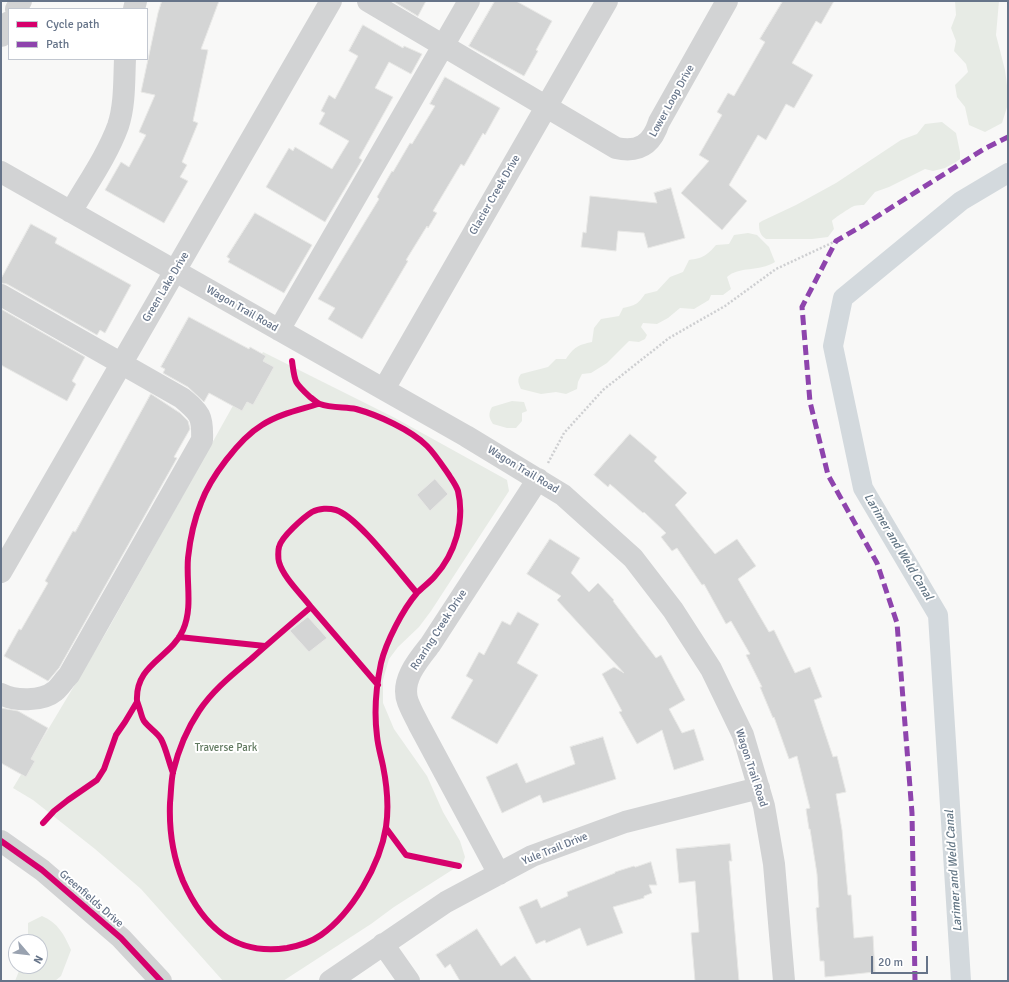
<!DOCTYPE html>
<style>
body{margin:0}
#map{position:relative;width:1009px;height:982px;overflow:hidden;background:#f8f8f7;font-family:Signika,sans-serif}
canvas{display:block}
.frame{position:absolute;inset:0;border:2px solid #667489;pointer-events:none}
.legend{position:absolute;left:8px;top:8px;width:140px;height:52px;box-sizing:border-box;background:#fff;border:1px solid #c2c7d0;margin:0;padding:5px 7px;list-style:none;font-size:12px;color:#667489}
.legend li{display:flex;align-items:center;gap:8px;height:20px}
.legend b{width:20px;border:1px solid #c2c7d0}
.north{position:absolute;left:8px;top:934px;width:40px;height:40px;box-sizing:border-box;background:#fff;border:1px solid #c2c7d0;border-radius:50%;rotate:118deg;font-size:11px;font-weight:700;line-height:16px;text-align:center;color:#667489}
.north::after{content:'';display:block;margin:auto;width:14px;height:18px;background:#99a2b0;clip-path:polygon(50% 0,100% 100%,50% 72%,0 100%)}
.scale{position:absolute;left:871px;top:956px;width:57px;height:18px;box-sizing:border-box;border:2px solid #667489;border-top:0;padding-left:5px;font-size:12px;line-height:14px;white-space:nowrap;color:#667489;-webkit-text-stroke:3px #fff;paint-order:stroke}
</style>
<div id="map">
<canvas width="1009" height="982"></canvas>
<div class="frame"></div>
<ul class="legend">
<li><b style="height:5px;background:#d6006c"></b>Cycle path</li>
<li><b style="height:5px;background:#8e44ad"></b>Path</li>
</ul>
<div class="north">N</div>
<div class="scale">20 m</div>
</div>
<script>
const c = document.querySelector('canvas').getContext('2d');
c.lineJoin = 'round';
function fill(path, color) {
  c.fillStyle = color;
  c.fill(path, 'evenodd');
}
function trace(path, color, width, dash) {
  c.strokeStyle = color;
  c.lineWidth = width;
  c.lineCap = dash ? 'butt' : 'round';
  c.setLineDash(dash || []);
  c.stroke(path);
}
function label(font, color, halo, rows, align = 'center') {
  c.font = font + ' Signika,sans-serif';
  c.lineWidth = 4;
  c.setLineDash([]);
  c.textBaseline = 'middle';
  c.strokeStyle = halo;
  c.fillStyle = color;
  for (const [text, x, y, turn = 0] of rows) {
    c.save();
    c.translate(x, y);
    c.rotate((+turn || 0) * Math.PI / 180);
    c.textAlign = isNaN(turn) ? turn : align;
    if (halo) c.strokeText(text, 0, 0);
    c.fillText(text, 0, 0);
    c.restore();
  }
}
fill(new Path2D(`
 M 955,1 L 999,1 L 996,35 L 1005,70 L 1008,93 L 1008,104 L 1002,123 L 985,132 L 969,125 L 965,107 L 957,97 L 955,85 L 968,72 L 966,64 L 954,51 L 956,41 L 951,28 L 956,15 Z
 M 942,122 L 956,133 L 960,152 L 960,159 L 956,162 L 945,168 L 933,171 L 925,169 L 889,187 L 875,192 L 864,205 C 861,205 857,205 854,206 C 850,208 834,218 832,221 L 834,229 L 828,237 L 812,239 L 766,239 C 760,235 759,231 759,223 L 762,221 L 796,205 L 836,183 L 901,140 L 917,134 L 925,124 Z
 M 748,233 L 757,235 L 769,247 L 775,262 C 759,272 739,266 727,277 L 731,289 L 723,295 L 711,295 L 709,300 L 694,309 L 680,308 L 668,318 L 657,324 L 643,323 L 641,327 L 647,335 L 645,339 L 639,342 L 629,341 L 607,363 L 591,373 L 582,374 L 578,382 L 577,389 L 566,394 L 556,392 L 541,394 L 521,389 C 518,383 517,379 521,374 L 548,367 L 556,359 L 566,359 C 574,347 578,345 592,342 L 594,328 L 601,319 L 619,316 L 623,308 C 636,305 638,304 645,294 L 657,291 L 670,277 L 683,272 L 689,260 C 704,258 707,255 716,245 L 729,244 L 734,235 Z
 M 263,352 L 395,418 L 507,480 L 509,491 L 431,611 L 419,627 L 398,647 L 389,659 L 383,680 L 383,703 L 394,729 L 427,776 L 443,812 L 460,841 L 465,857 L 463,863 L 394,907 L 371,924 L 283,981 L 223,981 L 141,889 L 95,849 L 33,800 L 13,788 L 107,631 Z
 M 512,401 L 524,402 L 527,411 L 522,413 L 522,421 L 516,428 L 507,428 L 493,424 C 489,418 488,414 492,407 Z
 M 42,916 C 58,923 64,934 71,950 L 61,976 L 55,981 L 15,981 L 21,966 L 40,966 L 40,942 L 28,942 L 28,923 Z`), '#e7ebe5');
trace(new Path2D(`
 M 961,981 L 938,615 L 863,488 L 833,346 L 843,298 L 961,201 L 1008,173`), '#d3d9dd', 20);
const building = new Path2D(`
 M 162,1 L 219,1 L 201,49 L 208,50 L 193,121 L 198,123 L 182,162 L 187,165 L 180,177 L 188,181 L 164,223 L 105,190 L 121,162 L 129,167 L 146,135 L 139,132 L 155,95 L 141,92 L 158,13 Z
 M 393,1 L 426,1 L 418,16 Z
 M 495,1 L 516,1 L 552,21 L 536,50 L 538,51 L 524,76 L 469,46 Z
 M 783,1 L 834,1 L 821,24 L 816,21 L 792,63 L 813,75 L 794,108 L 786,104 L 766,140 L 758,135 L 729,185 L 747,201 L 722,230 L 681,193 L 709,161 L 699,155 L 722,115 L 717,112 L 728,93 L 734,96 L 765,42 L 760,39 Z
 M 363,25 L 403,48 L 404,46 L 422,54 L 411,74 L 389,62 L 375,88 L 393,97 L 359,158 L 362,160 L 325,222 L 266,187 L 289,148 L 293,151 L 295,147 L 332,169 L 349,141 L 319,124 L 325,113 L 321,111 L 329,95 L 335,99 L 358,56 L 349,51 Z
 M 445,77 L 500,108 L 485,135 L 483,133 L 464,166 L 461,164 L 433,211 L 437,213 L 428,228 L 427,226 L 406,260 L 408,261 L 362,339 L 328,319 L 335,308 L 318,299 L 379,199 L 377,197 L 392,171 L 393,172 L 410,143 L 412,144 L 435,106 L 430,104 Z
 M 671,188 L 685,238 L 648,248 L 644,233 L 618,231 L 616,251 L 581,247 L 583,232 L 586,233 L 590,196 L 657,203 L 654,193 Z
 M 255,213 L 312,245 L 284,293 L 228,262 L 230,259 L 227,257 Z
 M 31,224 L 57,238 L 55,243 L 131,285 L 105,333 L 100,330 L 97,335 L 7,284 L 1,283 L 1,279 Z
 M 1,309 L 85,357 L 72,381 L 76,384 L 67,401 L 1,365 Z
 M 189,317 L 249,349 L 250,347 L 266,356 L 263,361 L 274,367 L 253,405 L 247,402 L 242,411 L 209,393 L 204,402 L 188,387 L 163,373 L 165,369 L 161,367 Z
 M 151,394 L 180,413 L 188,421 L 190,429 L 174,457 L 177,458 L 59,668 L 48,681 L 4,656 L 19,629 L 21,630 L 48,583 L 45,581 L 73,531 L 75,532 Z
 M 630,434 L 657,457 L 654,461 L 687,493 L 675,505 L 715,554 L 737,539 L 756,566 L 738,579 L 769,632 L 774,630 L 795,673 L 810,667 L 822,697 L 814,700 L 833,757 L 837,756 L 846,792 L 836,794 L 842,830 L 848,895 L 851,895 L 854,938 L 873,936 L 875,972 L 825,977 L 824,961 L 820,961 L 816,908 L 819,907 L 817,874 L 810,829 L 809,829 L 806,809 L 810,808 L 797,756 L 789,759 L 774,717 L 773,718 L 760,687 L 762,687 L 746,655 L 750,654 L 731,621 L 726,624 L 704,584 L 702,585 L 677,548 L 672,551 L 661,537 L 666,533 L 644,512 L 643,513 L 610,484 L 608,487 L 594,475 Z
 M 435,479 L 448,494 L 430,511 L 417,495 Z
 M 550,539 L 580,558 L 571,573 L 589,592 L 598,583 L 614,600 L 613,601 L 656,658 L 661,655 L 685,700 L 669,709 L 682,733 L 694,729 L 704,760 L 674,770 L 662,730 L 637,744 L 619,712 L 622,711 L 602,674 L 614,667 L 624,673 L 557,600 L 561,596 L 527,574 Z
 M 518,612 L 539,624 L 517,663 L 538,675 L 497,744 L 451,718 L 473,680 L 466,676 L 479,652 L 484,655 L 502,621 L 510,625 Z
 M 308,617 L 327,638 L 309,652 L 290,631 Z
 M 1,708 L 18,711 L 48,728 L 31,759 L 35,761 L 26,777 L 1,763 Z
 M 603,737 L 616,779 L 543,803 L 540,795 L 502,813 L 486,777 L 517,763 L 526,783 L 575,764 L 570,747 Z
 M 730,844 L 732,861 L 729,861 L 739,981 L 695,981 L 691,933 L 699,932 L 695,881 L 679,883 L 676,849 Z
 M 651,862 L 657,885 L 649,885 L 652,893 L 644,896 L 644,898 L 613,907 L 623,933 L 587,946 L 580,928 L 546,943 L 545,940 L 536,944 L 519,907 L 537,899 L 541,908 L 568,896 L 567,892 L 615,873 L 615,872 L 634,866 L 635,867 Z
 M 477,929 L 501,966 L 515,956 L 532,981 L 460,981 L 450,964 L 445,968 L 436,955 Z`);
fill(building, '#d4d5d5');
trace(building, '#e8e8e6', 1);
trace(new Path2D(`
 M 548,463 L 564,433 L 603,390 L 669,338 L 725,306 L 776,269 L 836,241`), '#cecfd1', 2.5, [2, 2]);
trace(new Path2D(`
 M 368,1 L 616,148 C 639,153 652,144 659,122 L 727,1
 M 16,9 L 21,1
 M 134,9 L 136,1
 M 1,36 L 9,22
 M 1,172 L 466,436 L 563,495 L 633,558 L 673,610 L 711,669 L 743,735 L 764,806 L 774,864 L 784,981
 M 71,212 C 87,184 107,156 118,126 C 125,105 124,81 125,59
 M 1,295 L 182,398 C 200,413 203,416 202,440 L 69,675 C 64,680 60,687 55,691 C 42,702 14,701 1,694
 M 279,330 L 469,1
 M 384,389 L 607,1
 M 1,572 L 331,1
 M 1,841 L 42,870 L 121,938 L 161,981
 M 499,874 L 419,725 C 415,717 411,710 408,702 C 400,681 418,660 430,645 L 538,479
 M 383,944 L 409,981
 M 330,981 L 446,902 L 532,856 L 625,822 L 759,788`), '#d2d3d4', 22);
trace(new Path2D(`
 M 915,981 L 912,813 L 897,623 L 877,563 L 828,475 L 810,402 L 802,307 L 836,241 L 862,226 L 984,149 L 1008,137`), '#8e44ad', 5, [10, 5]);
trace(new Path2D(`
 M 292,361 C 295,383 294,382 310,397 C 313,399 317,403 320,404 C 330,408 345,407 356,409 C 378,415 411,430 427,446 C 435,454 442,465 449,475 C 452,480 456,485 458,491 C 465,521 455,554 435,576 C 430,582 423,587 417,593 C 403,609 386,642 381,663 C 376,687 374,713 377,736 C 378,747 381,756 383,766 C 387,786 389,807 386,827 C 380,865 352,913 321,935 C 311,942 298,946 287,948 C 234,956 203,926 183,881 C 173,857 169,829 170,803 C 171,793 171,782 173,772 C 178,751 187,729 199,711 C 213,690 232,675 251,659 C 271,641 291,624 311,607 L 378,685
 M 311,607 C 302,595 283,577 279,562 C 278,559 278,550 279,547 C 281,537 304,517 312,512 C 319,508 329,508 336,510 C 357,516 401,575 417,593
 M 179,637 L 265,646
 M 173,773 C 169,763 166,748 161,739 C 157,732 149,728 144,721 C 142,718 141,713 140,710 C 139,707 138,704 137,701 C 135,664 171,658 183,630 C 193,607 186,583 188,558 C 190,539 194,520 201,503 C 210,478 239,439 262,425 C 279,414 299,410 318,404
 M 43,823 L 54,811 L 68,800 L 97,780 L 104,769 L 116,735 L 125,722 L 137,702
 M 386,828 L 406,855 L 459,866
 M 1,841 L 42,870 L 121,938 L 161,981`), '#d6006c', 6);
label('11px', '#667489', '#fff', [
 ["Lower Loop Drive",672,101,-61],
 ["Glacier Creek Drive",495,195,-60],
 ["Green Lake Drive",166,287,-59],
 ["Wagon Trail Road",242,309,30],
 ["Wagon Trail Road",523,470,31],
 ["Roaring Creek Drive",439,630,-57],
 ["Wagon Trail Road",751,768,72],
 ["Yule Trail Drive",555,849,-22],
 ["Greenfields Drive",91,899,41]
]);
label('11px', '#627a61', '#fff', [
 ["Traverse Park",226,748]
]);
label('italic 12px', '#627584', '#fff', [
 ["Larimer and Weld Canal",898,547,59],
 ["Larimer and Weld Canal",954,871,-94]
]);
</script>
